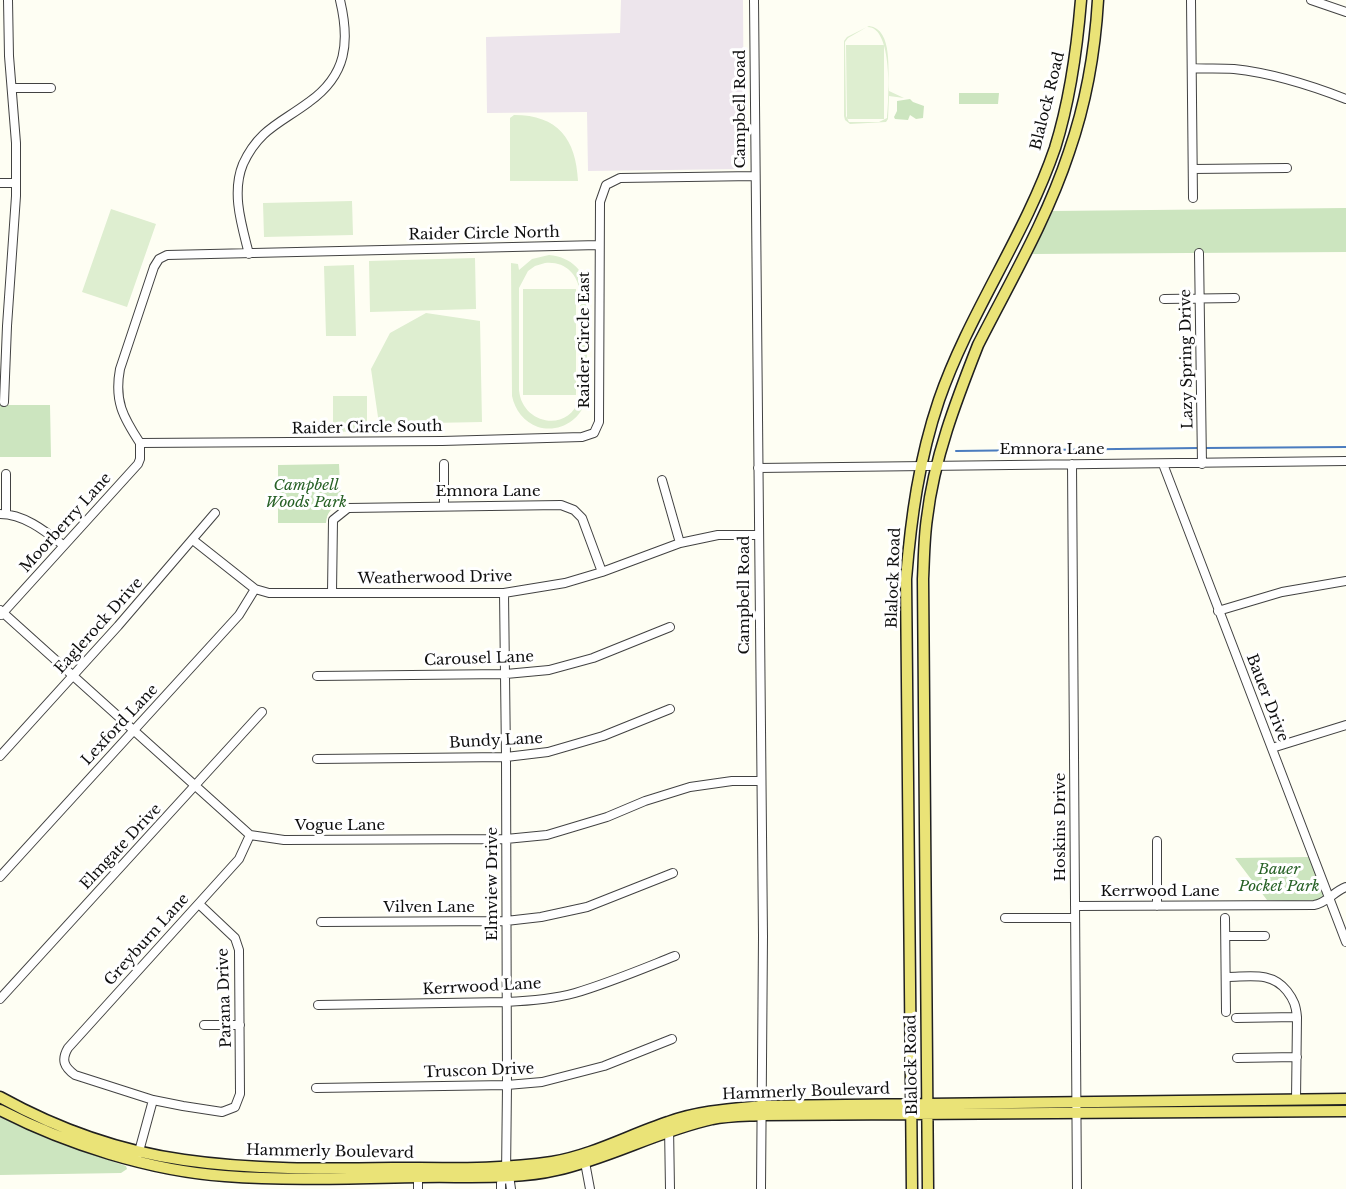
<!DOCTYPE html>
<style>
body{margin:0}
canvas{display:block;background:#fefef3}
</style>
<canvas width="1346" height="1189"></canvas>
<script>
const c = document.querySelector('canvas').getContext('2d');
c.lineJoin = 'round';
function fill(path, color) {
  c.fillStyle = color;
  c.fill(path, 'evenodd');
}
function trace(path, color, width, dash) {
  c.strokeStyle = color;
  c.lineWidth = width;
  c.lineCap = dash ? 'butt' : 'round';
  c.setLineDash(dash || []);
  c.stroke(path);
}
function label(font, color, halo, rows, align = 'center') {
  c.font = font + ' "Libre Baskerville",serif';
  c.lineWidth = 6;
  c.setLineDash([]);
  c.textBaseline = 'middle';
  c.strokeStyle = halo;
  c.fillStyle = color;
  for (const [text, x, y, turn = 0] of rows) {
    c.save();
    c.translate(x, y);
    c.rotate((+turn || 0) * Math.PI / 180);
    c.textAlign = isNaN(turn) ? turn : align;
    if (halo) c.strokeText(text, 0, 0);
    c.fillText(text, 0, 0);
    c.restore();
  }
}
fill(new Path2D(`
 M 621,0 L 743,0 L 744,169 L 588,171 L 587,112 L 487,113 L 486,37 L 620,33 Z`), '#ede5ec');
fill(new Path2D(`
 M 959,93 L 999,93 L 998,104 L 959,104 Z
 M 910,99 L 913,102 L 924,106 L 923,118 L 916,119 L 910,115 L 908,120 L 895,119 L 894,117 L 897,111 L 897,101 Z
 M 1346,208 L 1346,252 L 1032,254 L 1053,211 Z
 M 0,405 L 50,405 L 51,457 L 0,457 Z
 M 339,464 L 341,504 C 331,508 327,512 326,523 L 278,523 L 278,465 Z
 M 1309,857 L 1324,896 L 1321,900 L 1288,901 L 1267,900 L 1235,858 Z
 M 0,1117 L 53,1141 L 126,1166 L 127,1169 L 121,1173 L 0,1175 Z`), '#cce5bf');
fill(new Path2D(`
 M 869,26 C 894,29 887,73 889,91 L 904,98 L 889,96 L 888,119 L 886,122 L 850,124 L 845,120 L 844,116 L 844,41 L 847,37 ZM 867,27 C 893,26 889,100 887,118 L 879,122 L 849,122 L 846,116 L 845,42 L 848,38 Z
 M 846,45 L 884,45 L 884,119 L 847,119 Z
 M 514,115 C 558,115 576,139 578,181 L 510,181 L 510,118 Z
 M 352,201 L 353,235 L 264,237 L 263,203 Z
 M 111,209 L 156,224 L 127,307 L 82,292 Z
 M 549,255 C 571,257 586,271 587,293 C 587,316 587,340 587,363 C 587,375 589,389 586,400 C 580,421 559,433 538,427 C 524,422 515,410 512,396 L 511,263 L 518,264 L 519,270 L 532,259 ZM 545,263 C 564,261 578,273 580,293 C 580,318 580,342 580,367 C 580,377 582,389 579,399 C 569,433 522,425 519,390 L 519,288 L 528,271 L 535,266 Z
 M 475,258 L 476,309 L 370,312 L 369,261 Z
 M 354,265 L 356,336 L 326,336 L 324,266 Z
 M 523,289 L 576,289 L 576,395 L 523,395 Z
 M 426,313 L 480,321 L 482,422 L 379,424 L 371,369 L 390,333 Z
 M 333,396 L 367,396 L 367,431 L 333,432 Z`), '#deeed0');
trace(new Path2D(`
 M 1205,448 L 1346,447
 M 956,451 L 1199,448`), '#4b7cbf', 2);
const minor = new Path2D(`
 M 754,0 L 763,936 L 761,1189
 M 1191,0 L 1193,198
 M 1311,0 L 1346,12
 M 1192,68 C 1205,69 1220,68 1234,69 C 1272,73 1310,85 1346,99
 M 12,88 L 51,88
 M 1193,169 L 1287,168
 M 0,183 L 16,183
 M 1199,253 L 1202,464
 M 249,254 C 242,226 231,193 243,164 C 259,129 281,123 309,102 C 347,75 350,42 340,0
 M 1164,299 L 1235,298
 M 4,402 L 7,326 L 16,196 L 16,143 L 9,56 L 8,0
 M 140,443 L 442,441 L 582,437 L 594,433 L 599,422 L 600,202 L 606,185 L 620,178 L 755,176
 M 140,443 C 123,417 114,401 120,369 L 154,267 L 159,259 L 167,255 L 599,245
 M 444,464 L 444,505
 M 1072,464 L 1077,1189
 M 1163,464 L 1346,942
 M 758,468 C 954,464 1150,465 1346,461
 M 6,474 L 6,514
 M 662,480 L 680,543
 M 0,514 C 24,514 45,531 63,545
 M 193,540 L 255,589 L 269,593 L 504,593 L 565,583 L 602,572 L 680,543 L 718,535 L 758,535
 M 332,592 L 333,520 L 348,508 L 561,505 L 574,510 L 582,518 L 602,572
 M 504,593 L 506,757 L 507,1085 L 506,1176 L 510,1182 L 511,1189
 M 0,610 L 250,835 L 284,840 L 506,839 L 547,835 L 607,817 L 645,801 L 690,787 L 732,781 L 760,781
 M 1218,611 L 1282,592 L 1346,581
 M 1,615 L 138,464 L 140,459 L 140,443
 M 317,676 L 506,674 L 549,670 L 593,658 L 670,627
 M 1272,748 L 1346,725
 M 0,756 L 118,626 L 215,513
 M 317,759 L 506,757 L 548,752 L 603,736 L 670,709
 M 1157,841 L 1157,906
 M 0,877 L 239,615 L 255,589
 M 199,904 L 235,938 L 239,950 L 240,1094 L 235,1107 L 222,1112 L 183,1106 L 153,1100 L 75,1075 C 64,1067 61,1060 68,1048 L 239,859 L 250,835
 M 1075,906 L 1314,905 C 1327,903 1333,892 1346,887
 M 1005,918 L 1075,918
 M 1225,918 L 1226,1012
 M 321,922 L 506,921 L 541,917 L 587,907 L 673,873
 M 1226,936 L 1265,936
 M 1226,977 C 1250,977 1271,971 1287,991 C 1294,1000 1296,1006 1297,1017 L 1296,1100
 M 0,999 L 262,712
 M 318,1005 L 506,1002 C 529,1001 553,999 575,993 C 609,983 642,969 675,956
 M 1236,1018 L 1297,1017
 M 204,1025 L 240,1025
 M 1237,1058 L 1297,1057
 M 316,1088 L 507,1085 L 542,1082 L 604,1066 L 672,1039
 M 669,1126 L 670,1189
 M 138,1155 L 153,1100
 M 584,1157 L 590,1189
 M 418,1171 L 418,1189
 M 501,1189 L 501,1183 L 506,1176`);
const major = new Path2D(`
 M 0,1097 C 56,1128 120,1151 184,1160 C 253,1170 324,1169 393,1168 C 446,1168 500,1170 552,1162 C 593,1155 629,1135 668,1122 C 698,1111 730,1109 762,1106 L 1346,1099
 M 0,1110 C 66,1144 151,1171 225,1176 C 290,1181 356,1178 421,1177 C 463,1176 516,1180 557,1170 C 610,1158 658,1131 712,1119 C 728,1116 745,1116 762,1115 L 1346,1111
 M 912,1189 L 906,579 C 911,518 919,459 939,400 C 969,313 1025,236 1055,148 C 1070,100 1077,49 1081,0
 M 928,1189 L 923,579 C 924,559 924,538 927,518 C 934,458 956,401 978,345 C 1010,282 1047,219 1069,152 C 1086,103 1095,52 1098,0`);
trace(minor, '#424242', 10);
trace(major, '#202020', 13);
trace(minor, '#fff', 8);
trace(major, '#eae377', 10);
label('15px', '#0f0f0f', '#fff', [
 ["Blalock Road",1048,101,-76],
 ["Campbell Road",741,109,-90],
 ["Raider Circle North",484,234,-1],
 ["Raider Circle East",585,340,-90],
 ["Lazy Spring Drive",1187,359,-91],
 ["Raider Circle South",367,428,-1],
 ["Emnora Lane",1052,450],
 ["Emnora Lane",488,492],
 ["Moorberry Lane",66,523,-48],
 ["Weatherwood Drive",435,578,-1],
 ["Blalock Road",894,578,-88],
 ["Campbell Road",745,595,-90],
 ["Eaglerock Drive",99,626,-48],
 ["Carousel Lane",479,659,-2],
 ["Bauer Drive",1267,698,69],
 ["Lexford Lane",120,725,-47],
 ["Bundy Lane",496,741,-3],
 ["Vogue Lane",340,826],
 ["Hoskins Drive",1061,827,-90],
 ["Elmgate Drive",121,847,-47],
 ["Elmview Drive",493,884,-90],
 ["Kerrwood Lane",1160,892],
 ["Vilven Lane",429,908],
 ["Greyburn Lane",147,940,-48],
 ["Kerrwood Lane",482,987,-3],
 ["Parana Drive",225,998,-92],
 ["Blalock Road",912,1065,-91],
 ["Truscon Drive",479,1071,-2],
 ["Hammerly Boulevard",806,1092,-2],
 ["Hammerly Boulevard",330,1152,1]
]);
label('italic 15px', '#276126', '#fff', [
 ["Campbell",306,486],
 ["Woods Park",306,503],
 ["Bauer",1279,870],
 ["Pocket Park",1279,887]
]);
</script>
